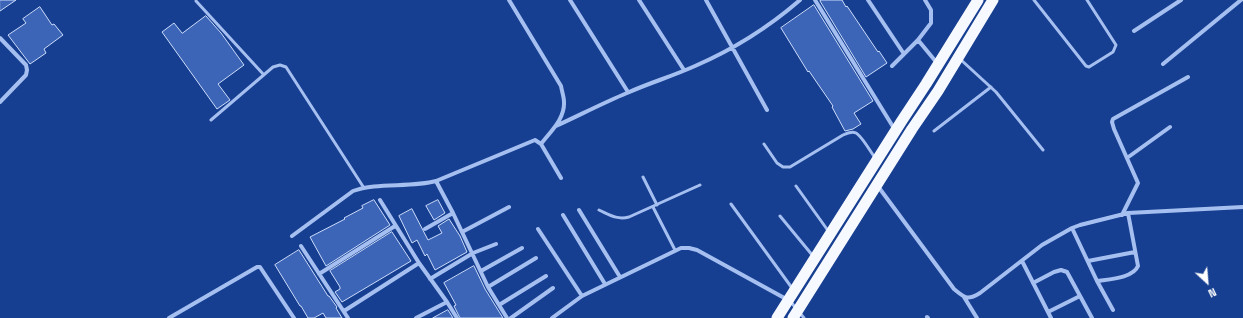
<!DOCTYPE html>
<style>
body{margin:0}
#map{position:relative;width:1243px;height:318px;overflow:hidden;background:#173f91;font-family:"Space Grotesk",sans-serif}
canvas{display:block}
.north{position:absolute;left:1187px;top:262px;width:40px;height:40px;-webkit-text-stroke:3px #173f91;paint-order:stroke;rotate:154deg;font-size:11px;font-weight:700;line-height:16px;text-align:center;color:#fff}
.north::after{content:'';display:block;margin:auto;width:14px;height:18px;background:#fff;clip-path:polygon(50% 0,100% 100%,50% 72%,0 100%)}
</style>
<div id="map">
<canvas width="1243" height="318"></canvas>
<div class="north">N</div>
</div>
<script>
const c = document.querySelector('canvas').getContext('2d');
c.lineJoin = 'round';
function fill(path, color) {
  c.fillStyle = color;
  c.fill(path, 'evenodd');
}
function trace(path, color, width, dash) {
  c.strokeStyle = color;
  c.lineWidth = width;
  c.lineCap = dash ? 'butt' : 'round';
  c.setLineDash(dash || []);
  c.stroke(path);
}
const building = new Path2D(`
 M 0,0 L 16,0 L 0,11 Z
 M 822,0 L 842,0 L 846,7 L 847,6 L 878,52 L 879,51 L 887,63 L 866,77 L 820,1 Z
 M 814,5 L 873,101 L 854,113 L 861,124 L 853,129 L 845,131 L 832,107 L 833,106 L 809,71 L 808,72 L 781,28 Z
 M 40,7 L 52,25 L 54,24 L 63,35 L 44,49 L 46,53 L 30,64 L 8,35 L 26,23 L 23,19 Z
 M 206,16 L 221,33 L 244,65 L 218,84 L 230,100 L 217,109 L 162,32 L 174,23 L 182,33 Z
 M 374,200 L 390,225 L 326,266 L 310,237 L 345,219 L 344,218 L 363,208 L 362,206 Z
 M 438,200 L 445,213 L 434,220 L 426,206 Z
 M 412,209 L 428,240 L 442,233 L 438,226 L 449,219 L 460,236 L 467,252 L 435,270 L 427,254 L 425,256 L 417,240 L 412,243 L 399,216 Z
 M 392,232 L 411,261 L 342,302 L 335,292 L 340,289 L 340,287 L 330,271 Z
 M 299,250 L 328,296 L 329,296 L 337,307 L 336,308 L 342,318 L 326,318 L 323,313 L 314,318 L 308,318 L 301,306 L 300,306 L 275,265 Z
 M 474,266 L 485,289 L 503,318 L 460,318 L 454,306 L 456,305 L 444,283 Z
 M 448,310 L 453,318 L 433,318 Z`);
fill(building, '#3c65b8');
trace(building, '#ccdcfb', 1);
trace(new Path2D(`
 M 1034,0 L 1086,66 L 1089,67 L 1113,52 L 1116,45 L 1087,0
 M 196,1 L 264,75
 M 960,59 L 996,92 L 1043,150
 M 211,120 L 273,67 L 280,65 L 286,67 L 364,188
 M 934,131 L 991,87
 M 764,144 L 777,163 L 783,167 L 790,167 L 843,135 C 847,133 852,131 856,133 C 862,136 871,153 876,159
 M 643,177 L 657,205
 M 796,186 L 829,232
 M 731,204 L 792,288
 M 653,207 L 675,250
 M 599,210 C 610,215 617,220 629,217 L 700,185
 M 780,216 L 813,256
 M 790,301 L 804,318`), '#a5bff0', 3);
trace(new Path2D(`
 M 509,0 L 561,86 C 562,92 564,97 564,102 C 565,119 550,132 541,144
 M 570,0 L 628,92
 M 639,0 L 684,70
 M 706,0 L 767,110
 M 815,0 L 895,130
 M 868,0 L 904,54
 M 1134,31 L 1181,0
 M 0,38 L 26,65 L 27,70 L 26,75 L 0,102
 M 918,40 L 937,63
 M 1163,64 L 1241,0
 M 892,66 L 918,40 L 931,23 L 931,10 L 925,0
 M 556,126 C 580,115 603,103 627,93 C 649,83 673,76 695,66 C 732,50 770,26 800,0
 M 1127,158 L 1170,127
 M 436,181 L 453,213 L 488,287 L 507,318
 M 877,185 L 954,289 C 965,298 967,301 980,293 L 1042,245 L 1072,228 L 1080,225 L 1128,213 L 1243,207
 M 380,200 L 419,263 L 447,302 L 457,318
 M 579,210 L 620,277
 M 563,215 L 605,284
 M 1122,215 L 1138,183 L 1114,129 L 1112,122 L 1113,119 L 1188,77
 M 1072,228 L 1097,281 L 1113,310
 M 425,229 L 453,213
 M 538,229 L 582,296
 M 462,232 L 509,207
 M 292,236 L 353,191 C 377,182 410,188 436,181 L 535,140 L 541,144 L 561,178
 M 301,246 L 348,318
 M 1022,261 L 1051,318
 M 1088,261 L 1135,252
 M 481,271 L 522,248
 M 319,274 L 395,226
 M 430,279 L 473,253 L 496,244
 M 1097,281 C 1110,279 1133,278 1138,266 L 1128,213
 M 1033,283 L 1054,272 L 1061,270 L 1067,272 L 1092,318
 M 488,287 L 536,258
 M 964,297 L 977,318
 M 499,305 L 546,276
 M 344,311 L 419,263
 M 1048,312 L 1080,296
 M 927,317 L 928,318
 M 169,318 L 257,267 L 260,267 L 294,318
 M 416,318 L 447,302
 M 511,318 L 553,288
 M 552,318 L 582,296 L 681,248 L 689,248 L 697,250 L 788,300`), '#a5bff0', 4);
trace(new Path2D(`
 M 777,318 L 901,122 L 926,84 L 978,0
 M 793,318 L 912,129 L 938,91 L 993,0`), '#f6f9ff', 11);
</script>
